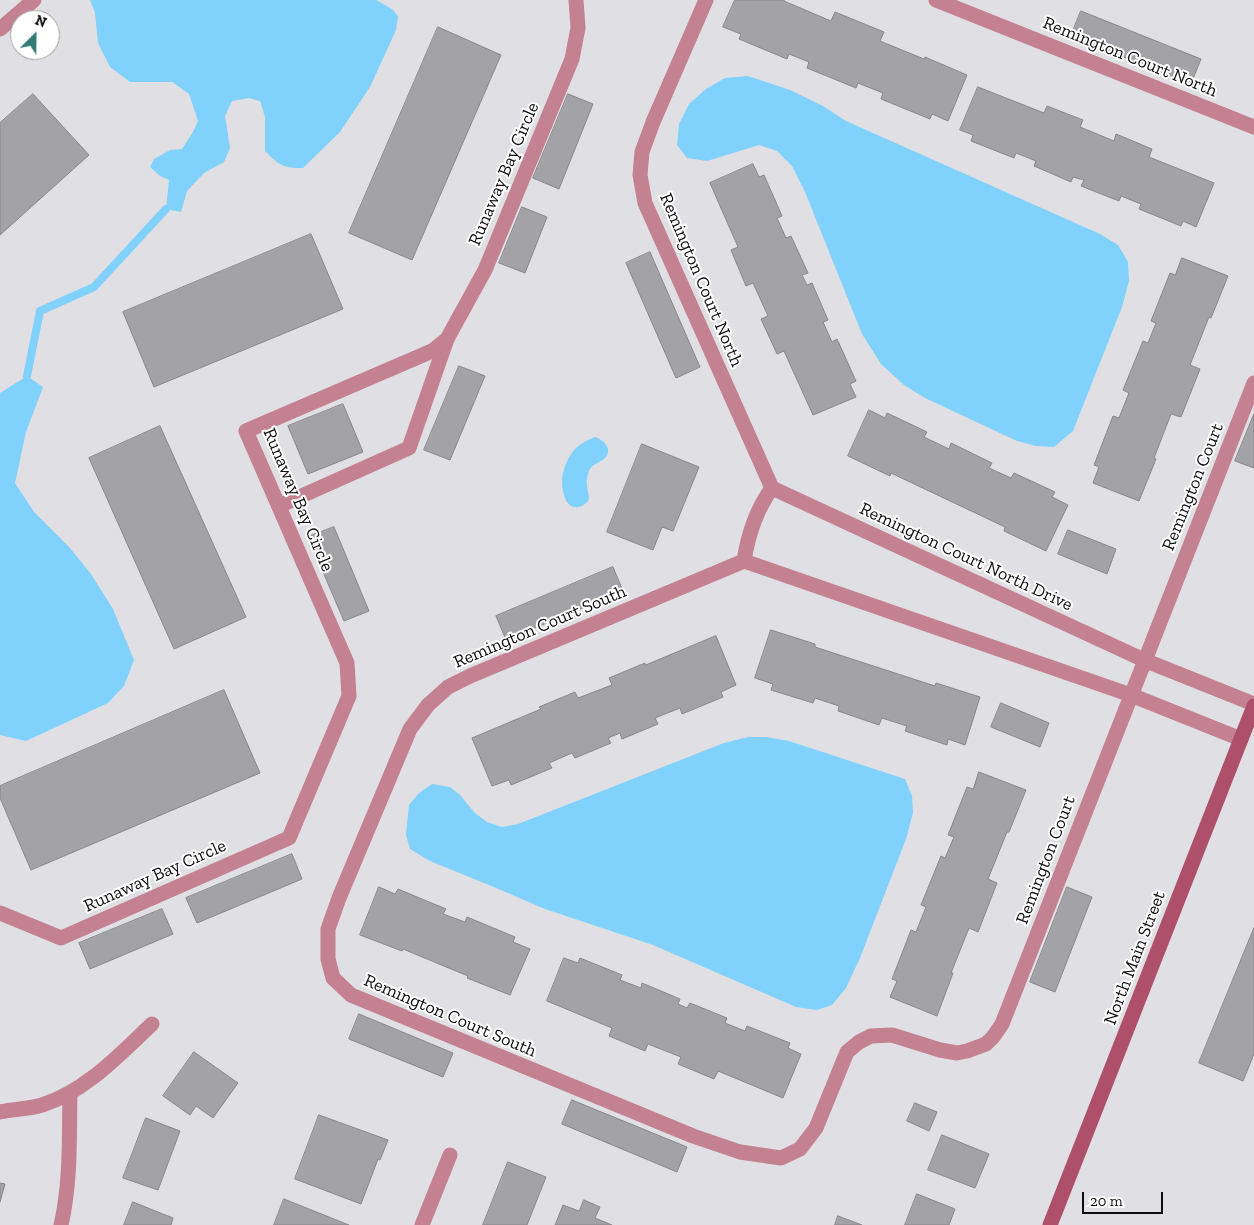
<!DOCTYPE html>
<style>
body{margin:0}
#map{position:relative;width:1254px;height:1225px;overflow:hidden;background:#e0dfe3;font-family:"Zilla Slab",serif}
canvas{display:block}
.north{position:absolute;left:10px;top:10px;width:50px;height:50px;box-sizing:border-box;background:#fff;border:1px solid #9f9f9f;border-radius:50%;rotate:23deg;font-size:14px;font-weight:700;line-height:20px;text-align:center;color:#0e0e0f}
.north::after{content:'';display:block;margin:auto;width:18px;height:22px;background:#327a75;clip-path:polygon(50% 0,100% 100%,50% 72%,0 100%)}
.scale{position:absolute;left:1082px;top:1192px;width:81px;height:22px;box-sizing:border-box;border:2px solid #0e0e0f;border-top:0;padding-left:6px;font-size:15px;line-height:18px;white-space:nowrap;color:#0e0e0f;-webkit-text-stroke:4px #fff;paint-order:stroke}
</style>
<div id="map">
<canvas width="1254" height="1225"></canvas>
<div class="north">N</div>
<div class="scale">20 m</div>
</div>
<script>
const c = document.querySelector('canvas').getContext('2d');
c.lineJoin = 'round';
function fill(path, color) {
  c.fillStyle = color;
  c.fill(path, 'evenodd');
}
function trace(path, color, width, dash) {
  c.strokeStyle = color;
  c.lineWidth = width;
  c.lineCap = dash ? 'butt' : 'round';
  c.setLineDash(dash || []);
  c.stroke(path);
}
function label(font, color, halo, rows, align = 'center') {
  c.font = font + ' "Zilla Slab",serif';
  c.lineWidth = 4;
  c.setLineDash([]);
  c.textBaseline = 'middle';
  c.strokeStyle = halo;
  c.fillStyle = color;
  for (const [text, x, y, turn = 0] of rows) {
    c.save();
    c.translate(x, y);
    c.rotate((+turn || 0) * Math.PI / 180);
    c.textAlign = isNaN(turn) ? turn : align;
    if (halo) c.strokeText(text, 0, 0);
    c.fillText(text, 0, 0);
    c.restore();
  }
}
fill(new Path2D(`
 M 90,0 L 376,0 L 392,9 L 398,16 L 396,30 L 370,87 L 340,132 L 303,168 C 283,169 278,164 265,151 L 265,117 L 260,101 L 249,98 L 232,101 L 225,116 L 230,148 L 224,162 L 204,173 L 187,191 L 181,212 L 166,209 L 169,180 L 160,176 L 150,167 L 154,159 L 170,150 L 182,149 L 193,132 L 198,121 L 189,94 L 172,82 L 130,82 L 110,67 L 98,43 L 95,13 Z
 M 748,76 L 790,90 L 823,106 L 846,121 L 1100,234 L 1118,245 L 1128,262 L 1129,281 L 1122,307 L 1073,431 L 1054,447 L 1036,446 L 1017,441 L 925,398 L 904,385 L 881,364 L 862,334 L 805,192 L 792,166 L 777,151 L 759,145 L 707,161 L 687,158 L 677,145 L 679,124 L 689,104 L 706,89 L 725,78 Z
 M 27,376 L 43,387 L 26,432 L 15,483 L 34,512 L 69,547 L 91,574 L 113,609 L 134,660 L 124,686 L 108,703 L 26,741 L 0,735 L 0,393 Z
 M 595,437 C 602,439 613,448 606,457 C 601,463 592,463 589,471 C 587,476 586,482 587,486 C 587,490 589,494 589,498 C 588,504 580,508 574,507 C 562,504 561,482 563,473 C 565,465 569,455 575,449 C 581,443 588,440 595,437 Z
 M 748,737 L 766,737 L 789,741 L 905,779 L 912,796 L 913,813 L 906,839 L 860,958 L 846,988 L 832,1005 L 817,1010 L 796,1007 L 653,945 L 545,909 L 489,885 L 430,861 L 410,849 L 406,835 L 409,805 L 419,793 L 432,784 L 450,787 L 460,795 L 475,813 L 487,822 L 502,827 L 518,824 L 724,743 Z`), '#81d1fd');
trace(new Path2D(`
 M 27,376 L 40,311 L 94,287 L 166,209`), '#81d1fd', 8);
const building = new Path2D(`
 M 735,0 L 784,0 L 784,1 L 831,21 L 835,12 L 884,32 L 880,41 L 924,59 L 925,57 L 967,75 L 948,121 L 932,114 L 930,119 L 881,99 L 883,93 L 858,83 L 856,88 L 807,68 L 809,62 L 789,54 L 787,59 L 739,39 L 741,34 L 723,27 Z
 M 1081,11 L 1201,59 L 1191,84 L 1071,36 Z
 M 438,27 L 501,55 L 412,260 L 349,233 Z
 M 978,87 L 1044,113 L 1047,106 L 1083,120 L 1080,127 L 1114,141 L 1116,134 L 1152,149 L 1149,157 L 1214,183 L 1196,227 L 1183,221 L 1181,226 L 1139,209 L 1141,204 L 1121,196 L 1119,201 L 1081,186 L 1084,180 L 1073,177 L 1071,182 L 1034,166 L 1036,161 L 1016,153 L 1014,158 L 971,141 L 973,135 L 960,130 Z
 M 33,94 L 89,155 L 0,235 L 0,123 Z
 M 568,94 L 593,104 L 559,189 L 533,178 Z
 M 753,164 L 759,177 L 764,175 L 782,216 L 777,218 L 786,238 L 791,236 L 808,273 L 802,275 L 807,285 L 812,283 L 828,320 L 823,322 L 832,342 L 837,339 L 856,381 L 850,384 L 856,397 L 813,415 L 784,351 L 777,354 L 761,319 L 768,316 L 753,283 L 746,286 L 731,250 L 738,247 L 710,183 Z
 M 522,207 L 547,217 L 525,273 L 499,263 Z
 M 311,234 L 343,309 L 154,387 L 123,312 Z
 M 650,252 L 700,367 L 676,378 L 626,263 Z
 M 1182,258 L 1228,276 L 1211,318 L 1209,317 L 1190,365 L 1200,369 L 1181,417 L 1171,414 L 1154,458 L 1156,459 L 1139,501 L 1093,483 L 1099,467 L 1094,465 L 1113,416 L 1119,418 L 1129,393 L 1123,390 L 1143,341 L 1148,343 L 1156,323 L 1151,321 L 1170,273 L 1175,275 Z
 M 459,366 L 485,376 L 450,460 L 424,450 Z
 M 343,404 L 363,452 L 308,474 L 288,426 Z
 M 869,410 L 885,418 L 887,413 L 927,432 L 924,437 L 949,449 L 951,443 L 992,463 L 989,468 L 1011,478 L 1014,473 L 1055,492 L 1052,497 L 1068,505 L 1046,551 L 1004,531 L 1005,527 L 891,473 L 890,476 L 848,456 Z
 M 1254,414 L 1254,468 L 1235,461 Z
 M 160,426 L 246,617 L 174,649 L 89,458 Z
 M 642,444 L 699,467 L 673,531 L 662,527 L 653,550 L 607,532 Z
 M 334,527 L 369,611 L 344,621 L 308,537 Z
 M 1068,530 L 1116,549 L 1107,574 L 1058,554 Z
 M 613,567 L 623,591 L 506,640 L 496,616 Z
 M 771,630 L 815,644 L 815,647 L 935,686 L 936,683 L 980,697 L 965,745 L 948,739 L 947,745 L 905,731 L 907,726 L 882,718 L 879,725 L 838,711 L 839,706 L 815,698 L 813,703 L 771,690 L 773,684 L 755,678 Z
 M 716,636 L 736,685 L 721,692 L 723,697 L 682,714 L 680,708 L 655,718 L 658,724 L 622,739 L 620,733 L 608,738 L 611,743 L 575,758 L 572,753 L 549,763 L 552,768 L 511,785 L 509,780 L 492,786 L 472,738 L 541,709 L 539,707 L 575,692 L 578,698 L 612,685 L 609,678 L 645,663 L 645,665 Z
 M 224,690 L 260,773 L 31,870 L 0,798 L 0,786 Z
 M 1001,703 L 1049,723 L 1040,747 L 991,727 Z
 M 979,772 L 1026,790 L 1009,832 L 1007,832 L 988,879 L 997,883 L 978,932 L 969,928 L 951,973 L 953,973 L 937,1016 L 890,997 L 897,981 L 892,979 L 911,930 L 916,932 L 926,907 L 921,905 L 941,856 L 945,858 L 954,837 L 948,835 L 967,787 L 973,789 Z
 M 292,854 L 302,879 L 197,923 L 186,898 Z
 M 379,887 L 395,894 L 398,889 L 446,909 L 443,914 L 465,922 L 467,917 L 515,937 L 513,942 L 530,949 L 510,995 L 467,978 L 468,976 L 403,949 L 402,951 L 360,935 Z
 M 1067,887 L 1092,897 L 1055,992 L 1030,982 Z
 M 162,909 L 173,934 L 90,969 L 79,943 Z
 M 1254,928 L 1254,1054 L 1243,1081 L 1199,1063 Z
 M 564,958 L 578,963 L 580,958 L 622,975 L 620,980 L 641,988 L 642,983 L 680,999 L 678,1004 L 687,1008 L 690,1003 L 727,1018 L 725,1023 L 745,1031 L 747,1026 L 790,1043 L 788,1048 L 801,1054 L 783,1098 L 718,1071 L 714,1079 L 678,1064 L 681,1057 L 648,1044 L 645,1051 L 609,1036 L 612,1028 L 547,1001 Z
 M 359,1014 L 453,1053 L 443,1077 L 349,1039 Z
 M 194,1052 L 238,1083 L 213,1118 L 196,1106 L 190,1115 L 163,1096 Z
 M 572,1100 L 687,1147 L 677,1172 L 562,1124 Z
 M 915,1103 L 937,1112 L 929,1131 L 907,1121 Z
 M 319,1115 L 388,1140 L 380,1160 L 378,1159 L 361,1204 L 295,1179 Z
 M 146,1118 L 180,1131 L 158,1190 L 123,1178 Z
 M 942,1135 L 989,1154 L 975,1188 L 928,1170 Z
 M 508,1162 L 546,1177 L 527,1225 L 483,1225 Z
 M 0,1183 L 5,1184 L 0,1202 Z
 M 917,1194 L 955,1209 L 949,1225 L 905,1225 Z
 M 284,1199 L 349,1225 L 274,1225 Z
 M 584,1200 L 600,1207 L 595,1218 L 612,1225 L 555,1225 L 563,1205 L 579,1211 Z
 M 133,1202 L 173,1218 L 171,1225 L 124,1225 Z
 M 838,1216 L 862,1225 L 835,1225 Z`);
fill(building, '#a3a2a6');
trace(building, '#87878a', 1);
trace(new Path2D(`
 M 0,29 L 34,0
 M 279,506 L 409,448 L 447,339`), '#c38191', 15);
trace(new Path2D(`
 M 706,0 L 653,122 L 642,152 L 640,175 L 645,203 L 772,488
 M 936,0 L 1254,127
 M 772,488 L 1144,660 L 1254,704
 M 744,561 L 470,676 L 448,687 L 428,705 L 410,729 L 339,898 L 328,929 L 328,959 L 333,978 L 351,995 L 693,1136 L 740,1152 L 781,1158 L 800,1149 L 816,1128 L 847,1052 L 859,1042 L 871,1036 L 892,1035 L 940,1050 L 957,1053 L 967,1051 L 986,1044 L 993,1037 L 1002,1024 L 1254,383
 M 744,561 L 1131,695 L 1241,739
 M 744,561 C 748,535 756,510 772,488
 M 0,913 L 61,938 L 289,838 L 349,696 L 347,663 L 246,431 L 432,351 L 447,339 L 485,270 L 572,59 L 578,28 L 576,0
 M 0,1112 C 14,1109 29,1109 42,1105 C 85,1092 120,1054 152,1024
 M 61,1225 C 71,1182 69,1137 70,1093
 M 422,1225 L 450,1155`), '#c38191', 15);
trace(new Path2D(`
 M 1050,1225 L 1254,706`), '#ae506c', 15);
label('18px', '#0e0e0f', '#fff', [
 ["Remington Court North",1130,57,22],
 ["Runaway Bay Circle",504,174,-67],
 ["Remington Court North",701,280,67],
 ["Remington Court",1193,487,-68],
 ["Runaway Bay Circle",298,500,67],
 ["Remington Court North Drive",966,557,25],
 ["Remington Court South",540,627,-23],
 ["Remington Court",1046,860,-69],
 ["Runaway Bay Circle",155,876,-24],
 ["North Main Street",1135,958,-69],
 ["Remington Court South",450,1016,23]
]);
</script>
